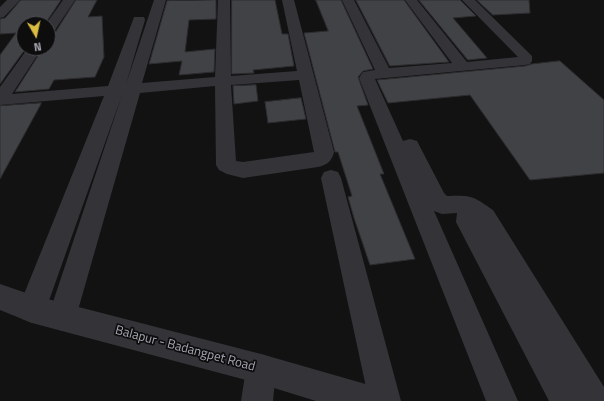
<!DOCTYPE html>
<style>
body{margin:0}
#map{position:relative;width:604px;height:401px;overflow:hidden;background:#121213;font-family:"Titillium Web",sans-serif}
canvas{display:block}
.north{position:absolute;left:16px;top:16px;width:40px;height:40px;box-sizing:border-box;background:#0d0d0e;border:1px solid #4a4b50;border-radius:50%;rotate:171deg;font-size:11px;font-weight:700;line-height:16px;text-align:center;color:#a5a7b2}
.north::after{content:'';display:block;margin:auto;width:14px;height:18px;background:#dbbd42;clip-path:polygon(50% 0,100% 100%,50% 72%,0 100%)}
</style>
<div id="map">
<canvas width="604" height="401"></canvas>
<div class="north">N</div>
</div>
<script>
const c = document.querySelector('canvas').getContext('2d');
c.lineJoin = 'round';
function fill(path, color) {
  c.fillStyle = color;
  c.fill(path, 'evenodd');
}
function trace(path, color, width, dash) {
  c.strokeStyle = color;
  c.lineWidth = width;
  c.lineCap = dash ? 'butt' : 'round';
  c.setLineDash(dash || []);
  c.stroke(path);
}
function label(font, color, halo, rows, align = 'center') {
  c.font = font + ' "Titillium Web",sans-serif';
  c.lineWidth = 3.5;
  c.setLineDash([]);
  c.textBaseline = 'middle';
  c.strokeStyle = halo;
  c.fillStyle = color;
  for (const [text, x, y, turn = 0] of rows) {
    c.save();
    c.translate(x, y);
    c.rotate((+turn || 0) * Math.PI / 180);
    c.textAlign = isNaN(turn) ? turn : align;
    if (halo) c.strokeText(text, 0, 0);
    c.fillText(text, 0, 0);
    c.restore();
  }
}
const building = new Path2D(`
 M 21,0 L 61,0 L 45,24 L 24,24 L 24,48 L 26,48 L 0,84 L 0,55 L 16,33 L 0,34 L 0,19 L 5,18 Z
 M 76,0 L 97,0 L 88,17 L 102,16 L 104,57 L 95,77 L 54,80 L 49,89 L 15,92 L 43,48 L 48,48 L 48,35 L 54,34 Z
 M 216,0 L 216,19 L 189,20 L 185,52 L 215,49 L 214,72 L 179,75 L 182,61 L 149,64 L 167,1 Z
 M 232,0 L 275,0 L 282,34 L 288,34 L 294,66 L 253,70 L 254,73 L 232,74 Z
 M 316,0 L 341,0 L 373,69 L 363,71 L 358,77 L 368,105 L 357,106 L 384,174 L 380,174 L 415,259 L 370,265 L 354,218 L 348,197 L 352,196 L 338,152 L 335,152 L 304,33 L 328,31 Z
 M 356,0 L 404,0 L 449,62 L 390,66 Z
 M 419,0 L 460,0 L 476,16 L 453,18 L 487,58 L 468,60 Z
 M 477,0 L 529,0 L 530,13 L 493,15 Z
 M 560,61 L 604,100 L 604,173 L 530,180 L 470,95 L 388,103 L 377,80 L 525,66 L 532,64 Z
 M 256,85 L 258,101 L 234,104 L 233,86 Z
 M 301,98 L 306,119 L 268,123 L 265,102 Z
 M 41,103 L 41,104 L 0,179 L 0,106 Z`);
fill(building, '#414246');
trace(building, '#2d2c2f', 1);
fill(new Path2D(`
 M 7,0 L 20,0 L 4,17 L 0,18 L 0,7 Z
 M 63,0 L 75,0 L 53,33 L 48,34 L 48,24 L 46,24 Z
 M 154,0 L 166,0 L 142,83 L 215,77 L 218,0 L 230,0 L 231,76 L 297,71 L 282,0 L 294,0 L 334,152 C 332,161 327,165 318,167 L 243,178 L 227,174 L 219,170 L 216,165 L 215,86 L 140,93 L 76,317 L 72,327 L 62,331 L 52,327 L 48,317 L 122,95 L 46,309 L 42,319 L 32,323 L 22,319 L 18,309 L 104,96 L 0,105 L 0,87 L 28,48 L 42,48 L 12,94 L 108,86 L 133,20 L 134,17 L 144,17 L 145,20 L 126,84 ZM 299,80 L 314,152 L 243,162 L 236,161 L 231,85 Z
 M 342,0 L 354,0 L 389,68 L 452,63 L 405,0 L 417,0 L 467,62 L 518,57 L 462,0 L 475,0 L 532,56 L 532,61 L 530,64 L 525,65 L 375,79 L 403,141 L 410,139 L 417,141 L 444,193 L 447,196 C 472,195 473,196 493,210 L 604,387 L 604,401 L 549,401 L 456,222 L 457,213 L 442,214 L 434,211 L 518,401 L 486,401 L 359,78 L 363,72 L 375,70 Z
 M 331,170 L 338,172 L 341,178 L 401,401 L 369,401 L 321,178 L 324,172 Z
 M 261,354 L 272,358 L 276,369 L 273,401 L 241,401 L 246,369 L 250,358 Z`), '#343438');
fill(new Path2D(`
 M 0,284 L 32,295 L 261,354 L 369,385 L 380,390 L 385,401 L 316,401 L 261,384 L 32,323 L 0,310 Z`), '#343438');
label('13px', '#a5a7b2', '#0d0d0e', [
 ["Balapur - Badangpet Road",185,349,15]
]);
</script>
